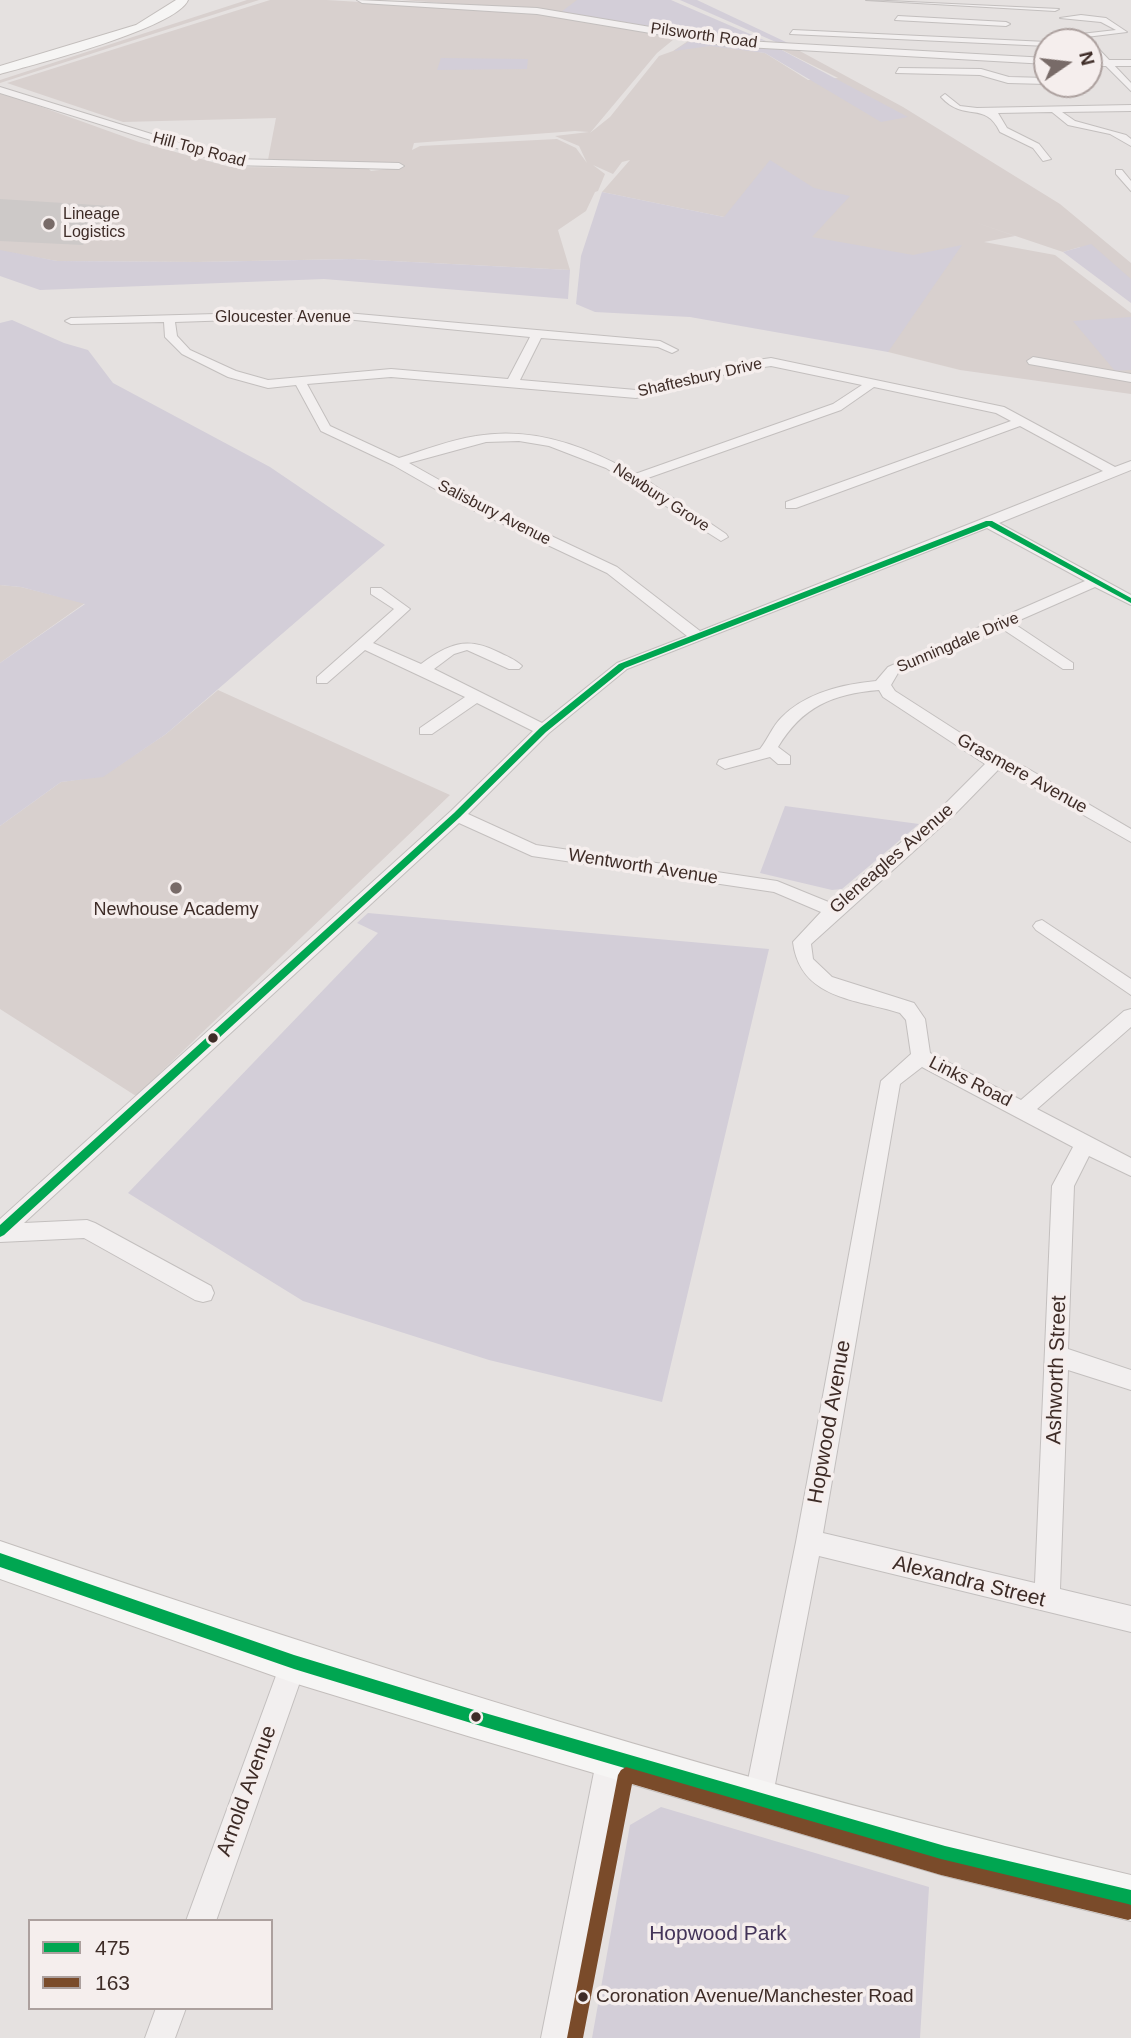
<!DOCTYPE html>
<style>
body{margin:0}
#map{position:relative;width:1131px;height:2038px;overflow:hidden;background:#e5e1e0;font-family:Helvetica,sans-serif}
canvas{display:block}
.legend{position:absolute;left:28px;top:1919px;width:245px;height:91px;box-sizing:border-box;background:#f5eeed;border:2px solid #aca09e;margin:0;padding:9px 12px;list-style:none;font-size:21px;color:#3e2c27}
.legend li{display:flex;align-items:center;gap:14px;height:35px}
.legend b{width:35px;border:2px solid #aca09e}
.north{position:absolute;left:1033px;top:28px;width:70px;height:70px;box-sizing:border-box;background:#f5eeed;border:2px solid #aca09e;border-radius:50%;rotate:76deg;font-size:19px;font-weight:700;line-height:28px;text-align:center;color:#3e2c27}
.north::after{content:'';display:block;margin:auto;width:24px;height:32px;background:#786b68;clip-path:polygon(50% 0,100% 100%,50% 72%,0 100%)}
</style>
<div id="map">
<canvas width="1131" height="2038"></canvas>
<ul class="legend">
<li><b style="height:9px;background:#00a651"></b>475</li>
<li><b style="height:9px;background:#7a4b2a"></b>163</li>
</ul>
<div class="north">N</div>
</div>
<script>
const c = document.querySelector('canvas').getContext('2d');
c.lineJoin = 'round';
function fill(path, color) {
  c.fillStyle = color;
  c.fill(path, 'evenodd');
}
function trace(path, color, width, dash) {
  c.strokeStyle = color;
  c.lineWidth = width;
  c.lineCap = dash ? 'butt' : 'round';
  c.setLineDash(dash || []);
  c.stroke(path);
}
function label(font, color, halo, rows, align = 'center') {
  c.font = font + ' Helvetica,sans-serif';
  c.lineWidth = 7;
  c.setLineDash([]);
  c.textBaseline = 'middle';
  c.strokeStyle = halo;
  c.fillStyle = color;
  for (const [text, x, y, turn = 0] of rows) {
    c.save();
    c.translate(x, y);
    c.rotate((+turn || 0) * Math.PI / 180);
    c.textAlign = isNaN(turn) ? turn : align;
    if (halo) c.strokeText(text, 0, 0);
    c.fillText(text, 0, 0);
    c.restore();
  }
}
fill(new Path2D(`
 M 247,0 L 259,0 L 0,83 L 0,80 Z
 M 270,0 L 327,0 L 523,12 L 679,35 L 657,53 L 590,133 L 610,117 L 659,56 L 673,51 L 688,41 L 765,53 L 808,80 L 838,78 L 782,50 L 798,50 L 903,107 L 1060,204 L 1131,263 L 1131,290 L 1080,247 L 1063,252 L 971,221 L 1015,236 L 984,242 L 1055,255 L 1131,313 L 1131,394 L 960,370 L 888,352 L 724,217 L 602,192 L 630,160 L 622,162 L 613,174 L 593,165 L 605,174 L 598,191 L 595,192 L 586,211 L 558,230 L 570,270 L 352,259 L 198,262 L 57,261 L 0,251 L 0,92 L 139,142 L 230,167 L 368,168 L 371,171 L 404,167 L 267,165 L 276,118 L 123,122 L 7,83 ZM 575,131 L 589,132 L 555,136 L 579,146 L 587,163 L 576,148 L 557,139 L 420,146 L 412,150 L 414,143 Z
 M 402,0 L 638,0 L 709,34 L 561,12 Z
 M 0,585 L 21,587 L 85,603 L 0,663 Z
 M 218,690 L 450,795 L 136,1096 L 0,1009 L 0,826 L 61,782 L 103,776 L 166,734 Z`), '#d8d0ce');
fill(new Path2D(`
 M 577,0 L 671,0 L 766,41 L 697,34 L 561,12 Z
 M 680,0 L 697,0 L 788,43 L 778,43 Z
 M 691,40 L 776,47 L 908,117 L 881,122 L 765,53 L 710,46 L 674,51 Z
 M 441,58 L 528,59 L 527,69 L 437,70 Z
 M 770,160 L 814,188 L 850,196 L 812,237 L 913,255 L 962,245 L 888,352 L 690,317 L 595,312 L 576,304 L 581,256 L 602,192 L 724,217 Z
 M 1091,244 L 1131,279 L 1131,303 L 1063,252 Z
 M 0,250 L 57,261 L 198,262 L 352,259 L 570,270 L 568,299 L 324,279 L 40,290 L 0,276 Z
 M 1131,317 L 1131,370 L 1115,371 L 1073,321 Z
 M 12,320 L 64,343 L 88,350 L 113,383 L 270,467 L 385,545 L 166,734 L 103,777 L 61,782 L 0,826 L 0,663 L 85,604 L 21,587 L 0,585 L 0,323 Z
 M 785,806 L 919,824 L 842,889 L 832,890 L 760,873 Z
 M 368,913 L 769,949 L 662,1402 L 489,1360 L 303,1301 L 128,1193 L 378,933 L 357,923 Z
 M 661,1807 L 929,1887 L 920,2038 L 592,2038 L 630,1825 Z`), '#d3ced8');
fill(new Path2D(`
 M 0,199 L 111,206 L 83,245 L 0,241 Z`), '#cdc9c8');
const minor = new Path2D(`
 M 866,0 L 1059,9 L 1055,11 Z
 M 1081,15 L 1106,18 L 1127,32 L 1078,38 L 1081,34 L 1116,30 L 1101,22 L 1060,18 Z
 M 898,16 L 1006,22 L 1010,24 L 1006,26 L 895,20 Z
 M 793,30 L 1047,42 L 1049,42 L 1047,46 L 790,34 Z
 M 1087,42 L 1092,42 L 1131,83 L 1131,91 L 1089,49 Z
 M 899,68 L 981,69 L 1009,77 L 1047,78 L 1047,84 L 1008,83 L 980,75 L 896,73 Z
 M 0,87 L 232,159 L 399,163 L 404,166 L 399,169 L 231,165 L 0,93 Z
 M 945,94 L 960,106 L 977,108 L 1131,105 L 1131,111 L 1062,112 L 1075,121 L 1126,135 L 1131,139 L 1131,146 L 1110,134 L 1068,125 L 1052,112 L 998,113 L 1007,128 L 1039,144 L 1051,159 L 1043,161 L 1033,148 L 1000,132 C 985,100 965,123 941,97 Z
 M 1116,170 L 1122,170 L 1131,181 L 1131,191 L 1116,174 Z
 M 324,311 L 660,341 L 678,350 L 672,353 L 658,347 L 541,338 L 520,380 L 636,390 L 737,363 L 771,358 L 1004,407 L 1115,467 L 1131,461 L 1131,470 L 999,523 L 1131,595 L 1131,605 L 1095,587 L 1013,623 L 1073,663 L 1073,669 L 1063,669 L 1001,628 L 898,673 L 891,685 L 895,691 L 1001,759 L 1025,767 L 1131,829 L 1131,842 L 1013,775 L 998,770 L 955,814 L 811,944 L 813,959 L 832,977 L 914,1003 L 925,1019 L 930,1053 L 1021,1100 L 1124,1011 L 1131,1009 L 1131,1027 L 1037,1109 L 1131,1158 L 1131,1176 L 1089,1156 L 1074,1186 L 1068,1349 L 1131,1370 L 1131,1390 L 1068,1370 L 1060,1589 L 1131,1606 L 1131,1632 L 819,1556 L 772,1800 L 768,1810 L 758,1814 L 748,1810 L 744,1800 L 796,1542 L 881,1081 L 911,1054 L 906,1020 L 900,1013 C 856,999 800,999 793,942 L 821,912 L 774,892 L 532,856 L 459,823 L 24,1223 L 87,1220 L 95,1223 L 211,1286 L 214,1293 L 211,1300 L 203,1302 L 195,1300 L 84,1238 L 0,1242 L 0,1219 L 451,811 L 533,731 L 477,703 L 432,734 L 420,734 L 420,728 L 465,697 L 365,650 L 327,683 L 317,683 L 317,677 L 394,609 L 371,594 L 371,588 L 381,588 L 410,609 L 373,643 L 421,664 C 448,644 467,636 498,652 C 506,656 515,659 522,666 L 519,669 L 509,669 L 467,650 L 454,654 L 434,669 L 542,723 L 617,663 L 687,636 L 607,573 L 465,506 L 393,465 L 321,431 L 296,385 L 268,388 L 228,377 L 182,354 L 165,337 L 164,322 L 71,324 L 65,321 L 71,318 ZM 324,317 L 530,337 L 508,379 L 391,369 L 268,380 L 236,371 L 190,350 L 177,336 L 175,322 ZM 771,366 L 862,385 L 833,404 L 635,474 C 587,446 532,426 476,436 C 450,440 425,450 399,458 L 330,426 L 307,384 L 391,377 L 636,398 L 737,371 ZM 874,387 L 996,413 L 1011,421 L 786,502 L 786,508 L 796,508 L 1020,426 L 1103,471 L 700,631 L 617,567 L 475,500 L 409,463 L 486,442 L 519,441 L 549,446 L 606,468 L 721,541 L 728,537 L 726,534 L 645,479 L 841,410 ZM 987,528 L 1085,581 L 888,667 L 876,681 C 843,684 805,693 781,718 C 772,727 768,739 760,749 L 719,760 L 717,764 L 725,769 L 770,757 L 778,764 L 790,764 L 790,756 L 778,747 C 802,707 832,694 879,690 L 883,697 L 985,764 L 943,806 L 831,903 L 777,881 L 536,845 L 468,814 L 549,733 L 627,669 ZM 922,1067 L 1073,1147 L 1052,1186 L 1035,1583 L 823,1533 L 900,1084 Z
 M 1033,357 L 1131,374 L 1131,382 L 1029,364 L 1027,361 Z
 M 1042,920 L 1131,979 L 1131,995 L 1036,930 L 1033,926 L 1036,922 Z
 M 294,1649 L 303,1653 L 307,1662 L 216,1921 L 186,1921 L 281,1662 L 285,1653 Z
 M 156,2008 L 186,2008 L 175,2038 L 145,2038 Z`);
const tertiary = new Path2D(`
 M 357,0 L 537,8 L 728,40 L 1047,58 L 1047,64 L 728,46 L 537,14 L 362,3 Z
 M 1089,60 L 1131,60 L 1131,66 L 1089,66 Z
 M 615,1739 L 627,1745 L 633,1757 L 581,2038 L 541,2038 L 597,1757 L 603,1745 Z`);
const primary = new Path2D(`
 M 176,0 L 188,0 C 177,28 33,65 0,74 L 0,66 L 136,25 Z
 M 0,1541 C 372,1668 748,1786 1131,1875 L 1131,1921 L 945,1876 L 471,1737 L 294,1683 L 0,1579 Z`);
trace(minor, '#c3bfbe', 2);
trace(tertiary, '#c3bfbe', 2);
trace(primary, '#c3bebc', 2);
fill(minor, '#f2efef');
fill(tertiary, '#f2efef');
fill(primary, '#f6f5f4');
fill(new Path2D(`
 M 986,521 L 992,521 L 1131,598 L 1131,603 L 989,526 L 625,668 L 546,732 L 460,817 L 4,1235 L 0,1237 L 0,1225 L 454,813 L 540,728 L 619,664 Z
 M 0,1553 L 294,1655 L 471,1709 L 945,1846 L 1131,1890 L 1131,1906 L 945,1862 L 471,1723 L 294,1669 L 0,1567 Z`), '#00a651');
fill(new Path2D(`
 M 626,1767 L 941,1859 L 1128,1904 L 1131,1905 L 1131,1919 L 1128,1920 L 941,1875 L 632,1784 L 583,2038 L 567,2038 L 618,1775 L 621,1770 Z`), '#7a4b2a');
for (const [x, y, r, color] of [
 [49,224,7,"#786b68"],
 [176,888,7,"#786b68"],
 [213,1038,6,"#3e2c27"],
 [476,1717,6,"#3e2c27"],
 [583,1997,6,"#3e2c27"]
]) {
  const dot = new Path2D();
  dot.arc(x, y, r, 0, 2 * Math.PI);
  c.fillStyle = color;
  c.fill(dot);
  trace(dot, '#f5eeed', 2.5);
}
label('16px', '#3e2c27', '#f5eeed', [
 ["Pilsworth Road",704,36,8],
 ["Hill Top Road",199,150,15],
 ["Gloucester Avenue",283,318],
 ["Shaftesbury Drive",700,378,-13],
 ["Newbury Grove",661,498,33],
 ["Salisbury Avenue",494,513,27],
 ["Sunningdale Drive",958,643,-23]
]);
label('16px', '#3e2c27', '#f5eeed', [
 ["Lineage",63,215],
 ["Logistics",63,233]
], 'left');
label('18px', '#3e2c27', '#f5eeed', [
 ["Grasmere Avenue",1022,774,29],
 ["Gleneagles Avenue",892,859,-41],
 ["Wentworth Avenue",643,867,9],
 ["Links Road",970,1082,27]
]);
label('18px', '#3e2c27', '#f5eeed', [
 ["Newhouse Academy",176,910]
]);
label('19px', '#3e2c27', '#f5eeed', [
 ["Coronation Avenue/Manchester Road",596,1997]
], 'left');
label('21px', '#3e2c27', '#f5eeed', [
 ["Ashworth Street",1057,1370,-88],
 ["Hopwood Avenue",830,1422,-80],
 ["Alexandra Street",969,1582,14],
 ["Arnold Avenue",247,1791,-70]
]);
label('21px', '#433459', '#f5eeed', [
 ["Hopwood Park",718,1934]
]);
</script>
